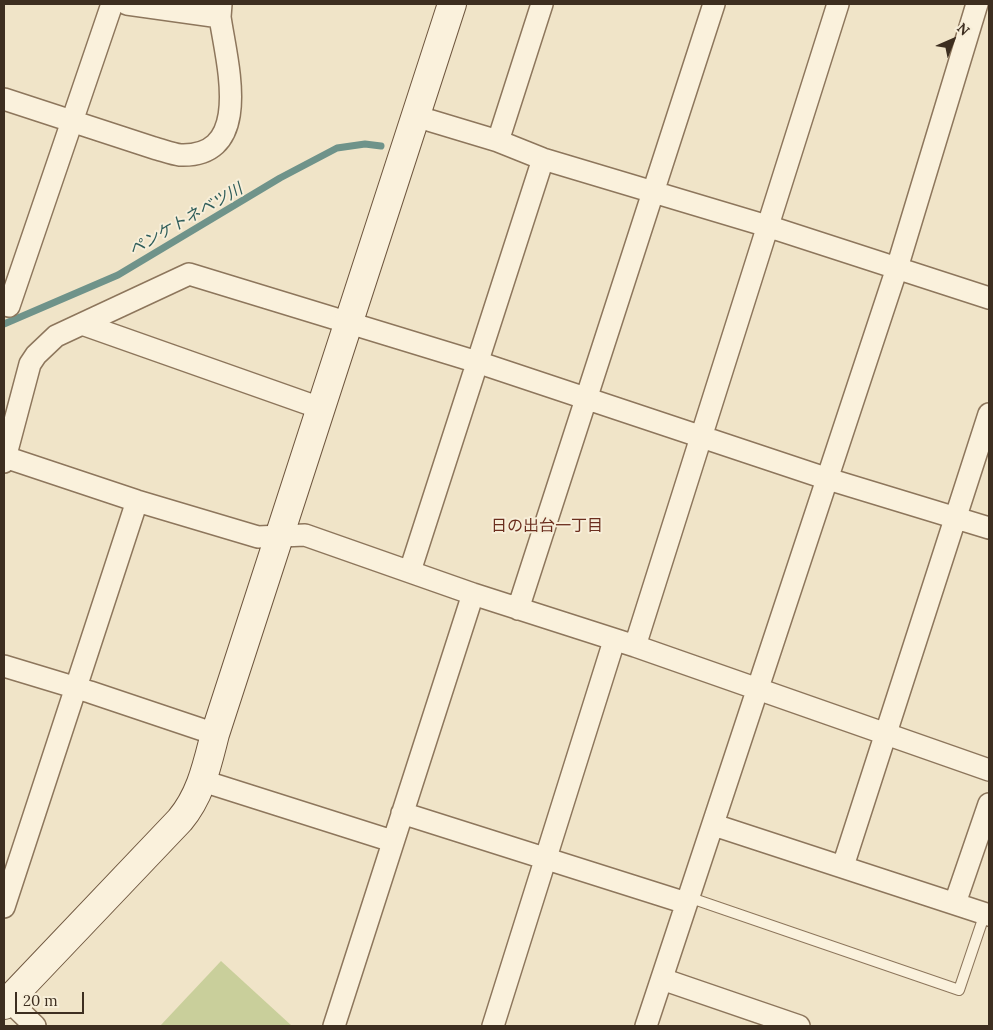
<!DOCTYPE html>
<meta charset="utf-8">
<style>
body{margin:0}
#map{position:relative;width:993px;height:1030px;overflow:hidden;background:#f0e4c8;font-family:Lora,serif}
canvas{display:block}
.frame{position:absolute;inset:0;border:5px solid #3d2e20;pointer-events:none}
.north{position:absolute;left:928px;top:15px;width:50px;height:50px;-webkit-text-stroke:4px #f7eed8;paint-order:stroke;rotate:44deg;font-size:14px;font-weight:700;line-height:20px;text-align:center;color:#3d2e20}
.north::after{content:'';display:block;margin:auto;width:18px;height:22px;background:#3d2e20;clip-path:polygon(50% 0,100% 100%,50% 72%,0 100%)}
.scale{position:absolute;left:15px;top:992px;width:69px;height:22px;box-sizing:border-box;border:2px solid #3d2e20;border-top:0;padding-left:6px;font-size:15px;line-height:18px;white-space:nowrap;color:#3d2e20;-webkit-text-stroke:4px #f7eed8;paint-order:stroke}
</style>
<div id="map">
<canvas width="993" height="1030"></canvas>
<div class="frame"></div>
<div class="north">N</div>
<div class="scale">20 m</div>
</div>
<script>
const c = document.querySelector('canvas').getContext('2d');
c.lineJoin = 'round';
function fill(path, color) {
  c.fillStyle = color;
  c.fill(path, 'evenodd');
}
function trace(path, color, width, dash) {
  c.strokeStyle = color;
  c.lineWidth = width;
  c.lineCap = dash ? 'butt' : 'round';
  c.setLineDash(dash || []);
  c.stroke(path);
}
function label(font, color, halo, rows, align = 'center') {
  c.font = font + ' Lora,"Noto Sans JP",serif';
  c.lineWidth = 4;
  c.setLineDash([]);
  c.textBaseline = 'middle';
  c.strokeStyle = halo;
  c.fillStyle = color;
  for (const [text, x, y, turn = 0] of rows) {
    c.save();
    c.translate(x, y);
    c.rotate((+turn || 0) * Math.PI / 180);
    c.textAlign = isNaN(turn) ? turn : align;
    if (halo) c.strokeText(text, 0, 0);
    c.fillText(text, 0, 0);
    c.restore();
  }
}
fill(new Path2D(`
 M 221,961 L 292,1026 L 160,1026 Z`), '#c9cf9b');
trace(new Path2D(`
 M 4,324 L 118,275 L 280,178 L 337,148 L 365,144 L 381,146`), '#6f938a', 7);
const lane = new Path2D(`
 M 688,897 L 959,990 L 985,913`);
const street = new Path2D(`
 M 127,4 L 220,17
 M 4,99 L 154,148 C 162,150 172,154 180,155 C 255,158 226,60 220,17 L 221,4
 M 415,116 L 498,141 L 543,159 L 767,226 L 989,298
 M 498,141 L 542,4
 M 4,304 L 9,306 L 112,4
 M 82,324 L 320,408
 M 5,457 L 137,501 L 258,537 L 305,535 L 473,594 L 635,646 L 989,770
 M 4,462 L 30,364 L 36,355 L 56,336 L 189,274 L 477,362 L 828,479 L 989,528
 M 410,571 L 543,159
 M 518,609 L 714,4
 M 635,646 L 838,4
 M 4,666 L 90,692 L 215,734
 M 203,781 L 392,841
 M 402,813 L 686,903
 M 714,825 L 989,915
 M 843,866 L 989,414
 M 955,903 L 989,804
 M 4,907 L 137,501
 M 662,979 L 799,1026
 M 4,996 L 35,1026
 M 334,1026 L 473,594
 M 493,1026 L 614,641
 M 646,1026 L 897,268 L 977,4`);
const secondary = new Path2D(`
 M 4,1005 L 180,820 C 201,795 207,765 215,734 L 452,4`);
trace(lane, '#8d765c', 12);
trace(street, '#8d765c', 24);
trace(secondary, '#6f573f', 30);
trace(lane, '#faf1dc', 10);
trace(street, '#faf1dc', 21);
trace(secondary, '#faf1dc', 28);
label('italic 16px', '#2f5d5a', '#f7eed8', [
 ["ペンケトネベツ川",186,220,-30]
]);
label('16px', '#6b2e1e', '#f7eed8', [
 ["日の出台一丁目",547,526]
]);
</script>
